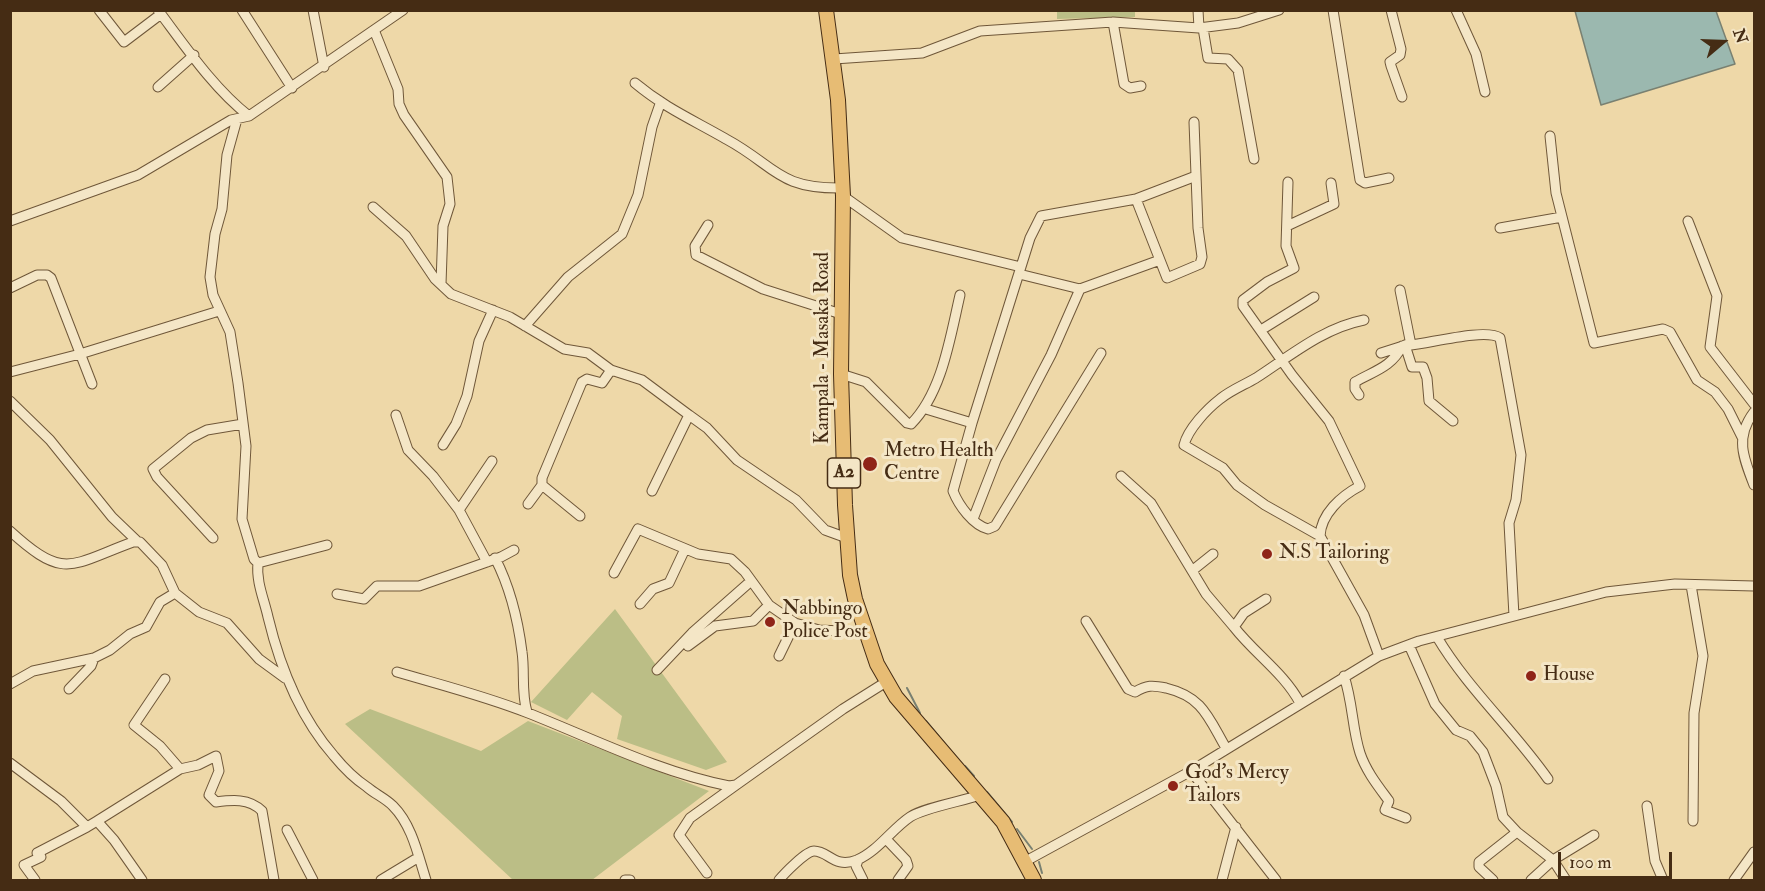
<!DOCTYPE html>
<style>
body{margin:0}
#map{position:relative;width:1765px;height:891px;overflow:hidden;background:#eed8a8;font-family:"IM FELL Double Pica",serif}
canvas{display:block}
.frame{position:absolute;inset:0;border:12px solid #452c14;pointer-events:none}
.north{position:absolute;left:1693px;top:12px;width:60px;height:60px;-webkit-text-stroke:4px #f4e6c6;paint-order:stroke;rotate:71deg;font-size:16px;font-weight:700;line-height:24px;text-align:center;color:#452c14}
.north::after{content:'';display:block;margin:auto;width:21px;height:27px;background:#452c14;clip-path:polygon(50% 0,100% 100%,50% 72%,0 100%)}
.scale{position:absolute;left:1558px;top:852px;width:114px;height:27px;box-sizing:border-box;border:3px solid #452c14;border-top:0;padding-left:8px;font-size:18px;line-height:21px;white-space:nowrap;color:#452c14;-webkit-text-stroke:4px #f4e6c6;paint-order:stroke}
</style>
<div id="map">
<canvas width="1765" height="891"></canvas>
<div class="frame"></div>
<div class="north">N</div>
<div class="scale">100 m</div>
</div>
<script>
const c = document.querySelector('canvas').getContext('2d');
c.lineJoin = 'round';
function fill(path, color) {
  c.fillStyle = color;
  c.fill(path, 'evenodd');
}
function trace(path, color, width, dash) {
  c.strokeStyle = color;
  c.lineWidth = width;
  c.lineCap = dash ? 'butt' : 'round';
  c.setLineDash(dash || []);
  c.stroke(path);
}
function label(font, color, halo, rows, align = 'center') {
  c.font = font + ' "IM FELL Double Pica",serif';
  c.lineWidth = 6;
  c.setLineDash([]);
  c.textBaseline = 'middle';
  c.strokeStyle = halo;
  c.fillStyle = color;
  for (const [text, x, y, turn = 0] of rows) {
    c.save();
    c.translate(x, y);
    c.rotate((+turn || 0) * Math.PI / 180);
    c.textAlign = isNaN(turn) ? turn : align;
    if (halo) c.strokeText(text, 0, 0);
    c.fillText(text, 0, 0);
    c.restore();
  }
}
fill(new Path2D(`
 M 1057,11 L 1135,11 L 1135,17 L 1057,19 Z
 M 615,609 L 727,762 L 706,770 L 617,739 L 622,716 L 592,692 L 567,720 L 531,702 Z
 M 370,709 L 481,751 L 528,721 L 709,791 L 592,880 L 513,880 L 345,724 Z`), '#bbbe86');
const water = new Path2D(`
 M 1575,11 L 1716,11 L 1735,64 L 1601,105 Z`);
fill(water, '#9bb8af');
trace(water, '#798071', 1.5);
trace(new Path2D(`
 M 907,688 L 920,713
 M 926,721 L 955,756
 M 965,766 L 974,776
 M 987,792 L 1012,822
 M 1017,829 L 1032,849
 M 1039,862 L 1042,873`), '#798071', 2);
const street = new Path2D(`
 M 99,10 L 124,42 L 161,14
 M 158,10 C 185,46 214,89 249,116
 M 242,10 L 292,88
 M 313,10 L 324,67
 M 1198,10 L 1199,28
 M 1333,10 L 1360,180 L 1365,183 L 1389,178
 M 1391,10 L 1401,49 L 1400,55 L 1390,62 L 1391,66 L 1402,97
 M 1456,10 L 1476,54 L 1485,92
 M 1113,22 L 1124,84 L 1130,88 L 1141,86
 M 1203,28 L 1208,58 L 1228,59 L 1238,70 L 1254,159
 M 374,30 L 398,89 L 399,104 L 404,115 L 447,177 L 450,204 L 443,226 L 441,284
 M 834,59 L 922,53 L 980,31 L 1113,22 L 1199,28 L 1238,23 L 1279,10
 M 635,83 C 665,108 693,120 726,139 C 776,166 777,189 842,188
 M 158,87 L 194,55
 M 237,119 L 227,155 L 222,209 L 215,234 L 210,277 L 213,295 L 230,332 L 238,383 L 246,446 L 242,519 L 254,559 L 258,563 C 256,582 264,599 268,617 C 280,667 299,716 334,756 C 343,767 355,779 367,787 C 375,794 385,798 393,806 C 412,825 418,855 426,880
 M 1550,136 L 1556,193 L 1594,343 L 1663,329 L 1670,332 L 1697,380 L 1715,392 L 1728,409 L 1742,437
 M 1288,182 L 1286,246 L 1294,268 L 1267,282 L 1243,300 L 1243,306 L 1292,375 L 1329,421 L 1360,486 C 1341,496 1321,514 1320,536
 M 843,196 L 902,238 L 1021,267
 M 1136,199 L 1167,278 L 1200,264 L 1202,257 L 1198,228 L 1194,122
 M 373,207 L 406,236 L 435,279 L 451,294 L 510,317 L 564,349 L 588,353 L 611,370 L 642,380 L 689,415
 M 10,221 L 138,175 L 231,120 L 249,116 L 403,10
 M 1688,221 L 1717,296 L 1710,347 L 1754,404
 M 708,225 L 695,246 L 696,255 L 763,289 L 841,314
 M 1287,226 L 1334,204 L 1331,183
 M 1500,228 L 1562,217
 M 10,288 L 37,275 L 47,275 L 51,278 L 92,384
 M 1080,289 L 1160,260
 M 1400,290 L 1411,345 C 1431,343 1486,328 1500,338 L 1521,455 L 1516,500 L 1509,523 L 1514,616
 M 1364,320 C 1323,328 1290,356 1256,378 C 1244,385 1231,390 1220,399 C 1207,409 1188,429 1184,445 L 1223,468 L 1237,485 L 1265,505 L 1320,536 L 1364,615 L 1379,656
 M 525,326 L 568,277 L 622,234 L 638,195 L 652,127 L 660,104
 M 1261,330 L 1314,297
 M 1408,344 L 1405,345 L 1412,367 L 1423,367 L 1427,378 L 1429,401 L 1453,421
 M 1381,353 L 1403,346
 M 10,372 L 80,354 L 219,311
 M 841,374 L 866,382 L 907,423 L 911,424 C 942,393 950,338 960,295
 M 1359,395 L 1355,389 L 1355,382 C 1374,371 1392,367 1402,346
 M 10,401 L 50,440 L 112,517 L 137,541
 M 926,409 L 972,423 L 1030,238 L 1041,216 L 1136,199 L 1196,176
 M 1754,412 C 1735,437 1743,457 1754,485
 M 396,415 L 408,450 L 433,476 L 459,510
 M 972,423 L 953,491 C 959,506 973,525 988,529 L 995,526 L 1101,353
 M 443,445 L 456,424 L 467,396 L 479,341 L 493,310
 M 1121,476 L 1151,503 L 1206,594 L 1234,627
 M 652,491 L 689,415 L 707,428 L 737,460 L 796,500 L 825,530 L 847,538
 M 528,504 L 542,485
 M 580,516 L 542,485 L 542,478 L 582,382 L 587,379 L 602,383 L 611,370
 M 973,519 L 996,460 L 1051,355 L 1080,289 L 1019,274
 M 10,531 C 65,581 70,565 133,542 L 140,542 L 162,565 L 175,593 L 199,612 L 227,623 L 259,659 L 285,678
 M 213,538 L 157,477 L 153,469 L 191,438 L 207,430 L 243,424
 M 495,558 C 510,587 518,620 522,652 C 525,672 521,692 527,712
 M 487,562 L 459,510 L 492,461
 M 258,563 L 327,545
 M 1193,570 L 1213,554
 M 614,573 L 638,529 L 698,554 L 731,559 L 745,572 L 769,605 L 795,623 L 819,630 L 865,632
 M 1691,585 L 1703,656 L 1694,713 L 1693,821
 M 337,594 L 364,599 L 377,586 L 419,586 L 501,557 L 514,550
 M 1266,599 L 1244,613 L 1234,627 C 1255,654 1284,673 1300,703
 M 640,604 L 653,589 L 669,583 L 685,549
 M 1086,621 L 1128,689 L 1135,692 C 1147,685 1152,685 1166,688 C 1203,697 1208,717 1226,748
 M 1437,637 C 1468,689 1513,729 1548,779
 M 1409,645 L 1435,704 L 1456,730 L 1470,736 L 1483,752 L 1496,786 L 1503,817 L 1517,832 L 1553,860 L 1566,880
 M 688,646 L 715,626 L 753,621 L 769,605
 M 779,656 L 795,623
 M 657,670 L 692,633 L 751,581
 M 397,672 C 441,685 485,696 528,713 C 594,739 659,772 729,786 L 736,785 L 843,709 L 886,682
 M 1344,676 C 1353,703 1352,728 1360,753 C 1366,771 1378,786 1389,801 L 1385,810 L 1406,818
 M 165,679 L 134,725 L 160,746 L 180,769
 M 10,684 L 33,671 L 94,658 L 110,650 L 130,634 L 146,627 L 160,602 L 175,593
 M 69,689 L 91,666 L 94,658
 M 10,763 L 61,801 L 87,827 L 97,821 L 114,840 L 142,880
 M 1191,771 L 1276,880
 M 1647,806 L 1655,861 L 1663,880
 M 97,821 L 180,769 L 198,765 L 216,756 L 219,771 L 209,795 L 216,802 C 232,800 249,798 262,811 L 274,880
 M 287,830 L 313,880
 M 886,839 L 906,860 L 908,866 L 898,880
 M 858,860 L 856,866 L 863,880
 M 1026,861 L 1191,771 L 1379,656 L 1419,641 L 1606,592 L 1675,584 L 1754,586
 M 707,873 L 679,835 L 690,818 L 736,785
 M 35,880 L 24,865 L 41,857 L 37,853 L 87,827
 M 381,880 L 419,857
 M 625,880 L 630,880
 M 779,880 C 784,874 806,851 814,851 C 829,851 834,869 857,860 C 878,851 892,829 910,817 C 923,808 963,801 980,795
 M 1222,880 L 1236,827
 M 1493,880 L 1479,867 L 1479,862 L 1517,832
 M 1531,880 L 1553,860 L 1594,835
 M 1734,880 L 1754,852`);
const primary = new Path2D(`
 M 826,10 L 838,100 L 843,196 L 841,374 L 845,505 L 850,575 L 855,599 L 877,664 L 896,697 L 1003,822 L 1034,880`);
trace(street, '#6f5739', 11);
trace(primary, '#452c14', 16);
trace(street, '#f4e6c6', 9);
trace(primary, '#e7bc74', 14);
for (const [x, y, r, color] of [
 [870,464,8,"#8f2418"],
 [1267,554,6,"#8f2418"],
 [770,622,6,"#8f2418"],
 [1531,676,6,"#8f2418"],
 [1173,786,6,"#8f2418"]
]) {
  const dot = new Path2D();
  dot.arc(x, y, r, 0, 2 * Math.PI);
  c.fillStyle = color;
  c.fill(dot);
  trace(dot, '#f4e6c6', 2);
}
for (const [x, y, w] of [
 [844,473,33]
]) {
  const box = new Path2D();
  box.roundRect(x - w / 2, y - 15, w, 30, 4.5);
  c.fillStyle = '#f4e6c6';
  c.fill(box);
  trace(box, '#452c14', 1.5);
}
label('bold 18px', '#452c14', null, [
 ["A2",844,473]
]);
label('20px', '#452c14', '#f4e6c6', [
 ["Kampala - Masaka Road",824,348,-90]
]);
label('20px', '#452c14', '#f4e6c6', [
 ["Metro Health",884,452],
 ["Centre",884,475],
 ["N.S Tailoring",1279,554],
 ["Nabbingo",782,610],
 ["Police Post",782,633],
 ["House",1543,676],
 ["God's Mercy",1185,774],
 ["Tailors",1185,797]
], 'left');
</script>
